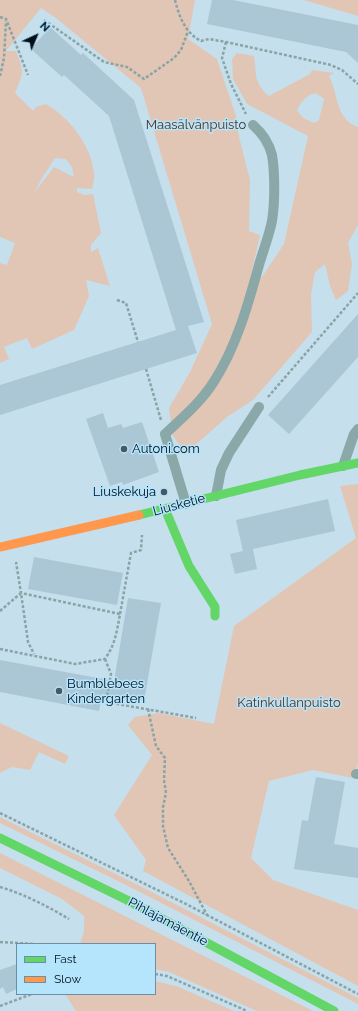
<!DOCTYPE html>
<meta charset="utf-8">
<style>
body{margin:0}
#map{position:relative;width:358px;height:1011px;overflow:hidden;background:#c5dfed;font-family:Raleway,sans-serif}
canvas{display:block}
.legend{position:absolute;left:16px;top:943px;width:140px;height:52px;box-sizing:border-box;background:#b5e4fd;border:1px solid #6d8fa3;margin:0;padding:5px 7px;list-style:none;font-size:12px;color:#00101b}
.legend li{display:flex;align-items:center;gap:8px;height:20px}
.legend b{width:20px;border:1px solid #6d8fa3}
.north{position:absolute;left:16px;top:16px;width:40px;height:40px;-webkit-text-stroke:3px #b5e4fd;paint-order:stroke;rotate:44deg;font-size:11px;font-weight:700;line-height:16px;text-align:center;color:#00101b}
.north::after{content:'';display:block;margin:auto;width:14px;height:18px;background:#00101b;clip-path:polygon(50% 0,100% 100%,50% 72%,0 100%)}
</style>
<div id="map">
<canvas width="358" height="1011"></canvas>
<ul class="legend">
<li><b style="height:5px;background:#63d668"></b>Fast</li>
<li><b style="height:5px;background:#ff974d"></b>Slow</li>
</ul>
<div class="north">N</div>
</div>
<script>
const c = document.querySelector('canvas').getContext('2d');
c.lineJoin = 'round';
function fill(path, color) {
  c.fillStyle = color;
  c.fill(path, 'evenodd');
}
function trace(path, color, width, dash) {
  c.strokeStyle = color;
  c.lineWidth = width;
  c.lineCap = dash ? 'butt' : 'round';
  c.setLineDash(dash || []);
  c.stroke(path);
}
function label(font, color, halo, rows, align = 'center') {
  c.font = font + ' Raleway,sans-serif';
  c.lineWidth = 3;
  c.setLineDash([]);
  c.textBaseline = 'middle';
  c.strokeStyle = halo;
  c.fillStyle = color;
  for (const [text, x, y, turn = 0] of rows) {
    c.save();
    c.translate(x, y);
    c.rotate((+turn || 0) * Math.PI / 180);
    c.textAlign = isNaN(turn) ? turn : align;
    if (halo) c.strokeText(text, 0, 0);
    c.fillText(text, 0, 0);
    c.restore();
  }
}
fill(new Path2D(`
 M 0,0 L 195,0 L 188,39 L 217,59 L 236,116 L 239,137 L 250,180 L 249,231 L 260,235 L 250,280 L 262,277 L 284,244 L 308,136 L 247,104 L 233,79 L 232,59 L 237,53 L 254,56 C 257,75 253,82 269,96 L 310,74 L 312,70 L 334,73 L 329,76 C 339,95 335,119 358,127 L 358,225 L 348,243 L 352,264 L 348,291 L 336,300 L 330,286 L 325,264 L 315,272 L 311,294 L 312,332 L 253,400 L 227,417 L 193,447 L 184,451 L 173,436 L 169,408 L 190,372 L 212,324 L 141,88 L 56,18 L 41,8 L 6,51 L 16,51 C 24,72 24,72 15,93 L 33,111 L 36,107 L 46,104 C 69,117 92,146 94,174 C 95,179 93,184 92,189 L 77,188 L 77,192 L 84,195 L 93,194 L 101,233 L 91,245 L 91,252 L 98,248 L 110,286 L 86,280 L 89,296 L 74,330 L 32,349 L 27,338 L 4,347 L 9,359 L 0,363 L 0,263 L 7,265 L 15,243 L 0,237 ZM 316,93 L 324,99 L 319,120 L 314,123 L 303,118 L 297,110 C 302,101 306,95 316,93 ZM 55,158 L 66,159 L 72,167 L 74,177 L 54,167 L 34,193 L 42,178 Z
 M 304,0 L 358,0 L 358,16 Z
 M 358,484 L 358,764 L 353,778 L 313,770 L 269,781 L 251,858 L 273,880 L 358,910 L 358,986 L 143,871 L 146,860 L 114,815 L 152,755 L 128,725 L 135,717 L 159,713 L 214,724 L 234,626 L 356,538 L 340,486 Z
 M 0,723 L 69,756 L 65,764 L 39,752 L 30,770 L 12,767 L 0,773 Z
 M 0,817 L 140,886 L 358,998 L 358,1004 L 136,890 L 0,823 Z
 M 0,853 L 313,1011 L 257,1011 L 169,972 L 155,969 L 155,944 L 80,944 L 84,931 L 84,916 L 62,899 L 0,868 Z
 M 155,981 L 176,986 L 234,1011 L 76,1011 L 65,994 L 155,994 Z`), '#e2c6b5');
fill(new Path2D(`
 M 212,0 L 233,0 L 358,25 L 358,63 L 346,52 L 207,24 Z
 M 50,27 L 81,55 L 83,53 L 134,100 L 204,322 L 188,326 L 197,353 L 0,415 L 0,385 L 176,330 L 109,116 L 64,75 L 62,77 L 31,49 Z
 M 358,314 L 358,357 L 289,434 L 268,415 Z
 M 103,413 L 108,428 L 121,424 L 123,428 L 142,422 L 159,472 L 123,485 L 122,482 L 110,486 L 86,419 Z
 M 328,499 L 335,531 L 253,549 L 257,569 L 235,574 L 230,554 L 243,551 L 236,520 Z
 M 34,557 L 123,573 L 117,605 L 28,589 Z
 M 128,598 L 161,603 L 144,701 L 102,694 L 99,711 L 0,692 L 0,660 L 114,681 Z
 M 316,777 L 345,782 L 334,844 L 358,848 L 358,878 L 294,869 L 302,820 L 308,821 Z
 M 17,964 L 17,989 L 6,994 L 3,987 L 0,989 L 0,970 Z`), '#abc6d4');
trace(new Path2D(`
 M 175,0 C 179,16 185,33 201,41 L 209,39 L 226,42 L 331,65 L 342,70 L 358,84
 M 0,17 L 6,19 L 28,75
 M 44,20 L 104,62 L 127,67 L 144,79 L 174,58 L 181,50 L 188,31
 M 226,42 L 222,58 L 231,84 L 246,114
 M 0,76 L 4,58 L 6,21
 M 117,300 L 126,303 L 138,342
 M 146,369 L 161,420
 M 268,397 L 358,293
 M 0,611 L 21,593 L 28,642 L 34,654
 M 120,614 L 131,553 L 141,550 L 142,535
 M 0,649 L 75,664 L 105,659 C 115,645 117,631 120,614 L 21,593 L 16,562
 M 105,659 L 111,674 L 106,702 L 196,718
 M 148,709 L 156,746 L 165,758 L 164,780 L 166,793 L 163,807 L 163,826 L 168,848 L 189,881 L 207,915
 M 0,813 L 186,904 L 358,994
 M 0,887 C 24,894 47,906 69,919
 M 0,942 L 35,944
 M 155,974 L 167,976 L 247,1011
 M 0,1006 L 32,994`), '#8aa3a5', 2.5, [3, 2]);
trace(new Path2D(`
 M 343,466 L 354,434 L 358,429
 M 216,496 L 221,470 L 229,453 L 259,407
 M 186,504 L 165,434 C 182,418 200,403 213,383 C 236,348 248,305 259,265 C 263,251 269,236 272,221 C 275,203 275,173 272,155 C 269,143 262,133 253,125
 M 356,774 L 358,774`), '#8aa8a7', 10);
trace(new Path2D(`
 M 165,509 L 189,566 L 215,607 L 215,616
 M 139,515 L 300,475 L 358,463
 M 0,838 L 127,900 L 334,1011`), '#63d668', 9);
trace(new Path2D(`
 M 0,547 L 139,515`), '#ff974d', 9);
for (const [x, y, r, color] of [
 [124,449,4,"#455864"],
 [164,492,4,"#455864"],
 [59,691,4,"#455864"]
]) {
  const dot = new Path2D();
  dot.arc(x, y, r, 0, 2 * Math.PI);
  c.fillStyle = color;
  c.fill(dot);
  trace(dot, '#b5e4fd', 1.5);
}
label('13px', '#5b3015', '#b5e4fd', [
 ["Maasälvänpuisto",196,125],
 ["Katinkullanpuisto",289,703]
]);
label('13px', '#00101b', '#b5e4fd', [
 ["Autoni.com",132,449],
 ["Liuskekuja",156,492,"right"],
 ["Bumblebees",67,684],
 ["Kindergarten",67,699]
], 'left');
label('13px', '#00101b', '#b5e4fd', [
 ["Liusketie",179,505,-15],
 ["Pihlajamäentie",168,922,28]
]);
</script>
